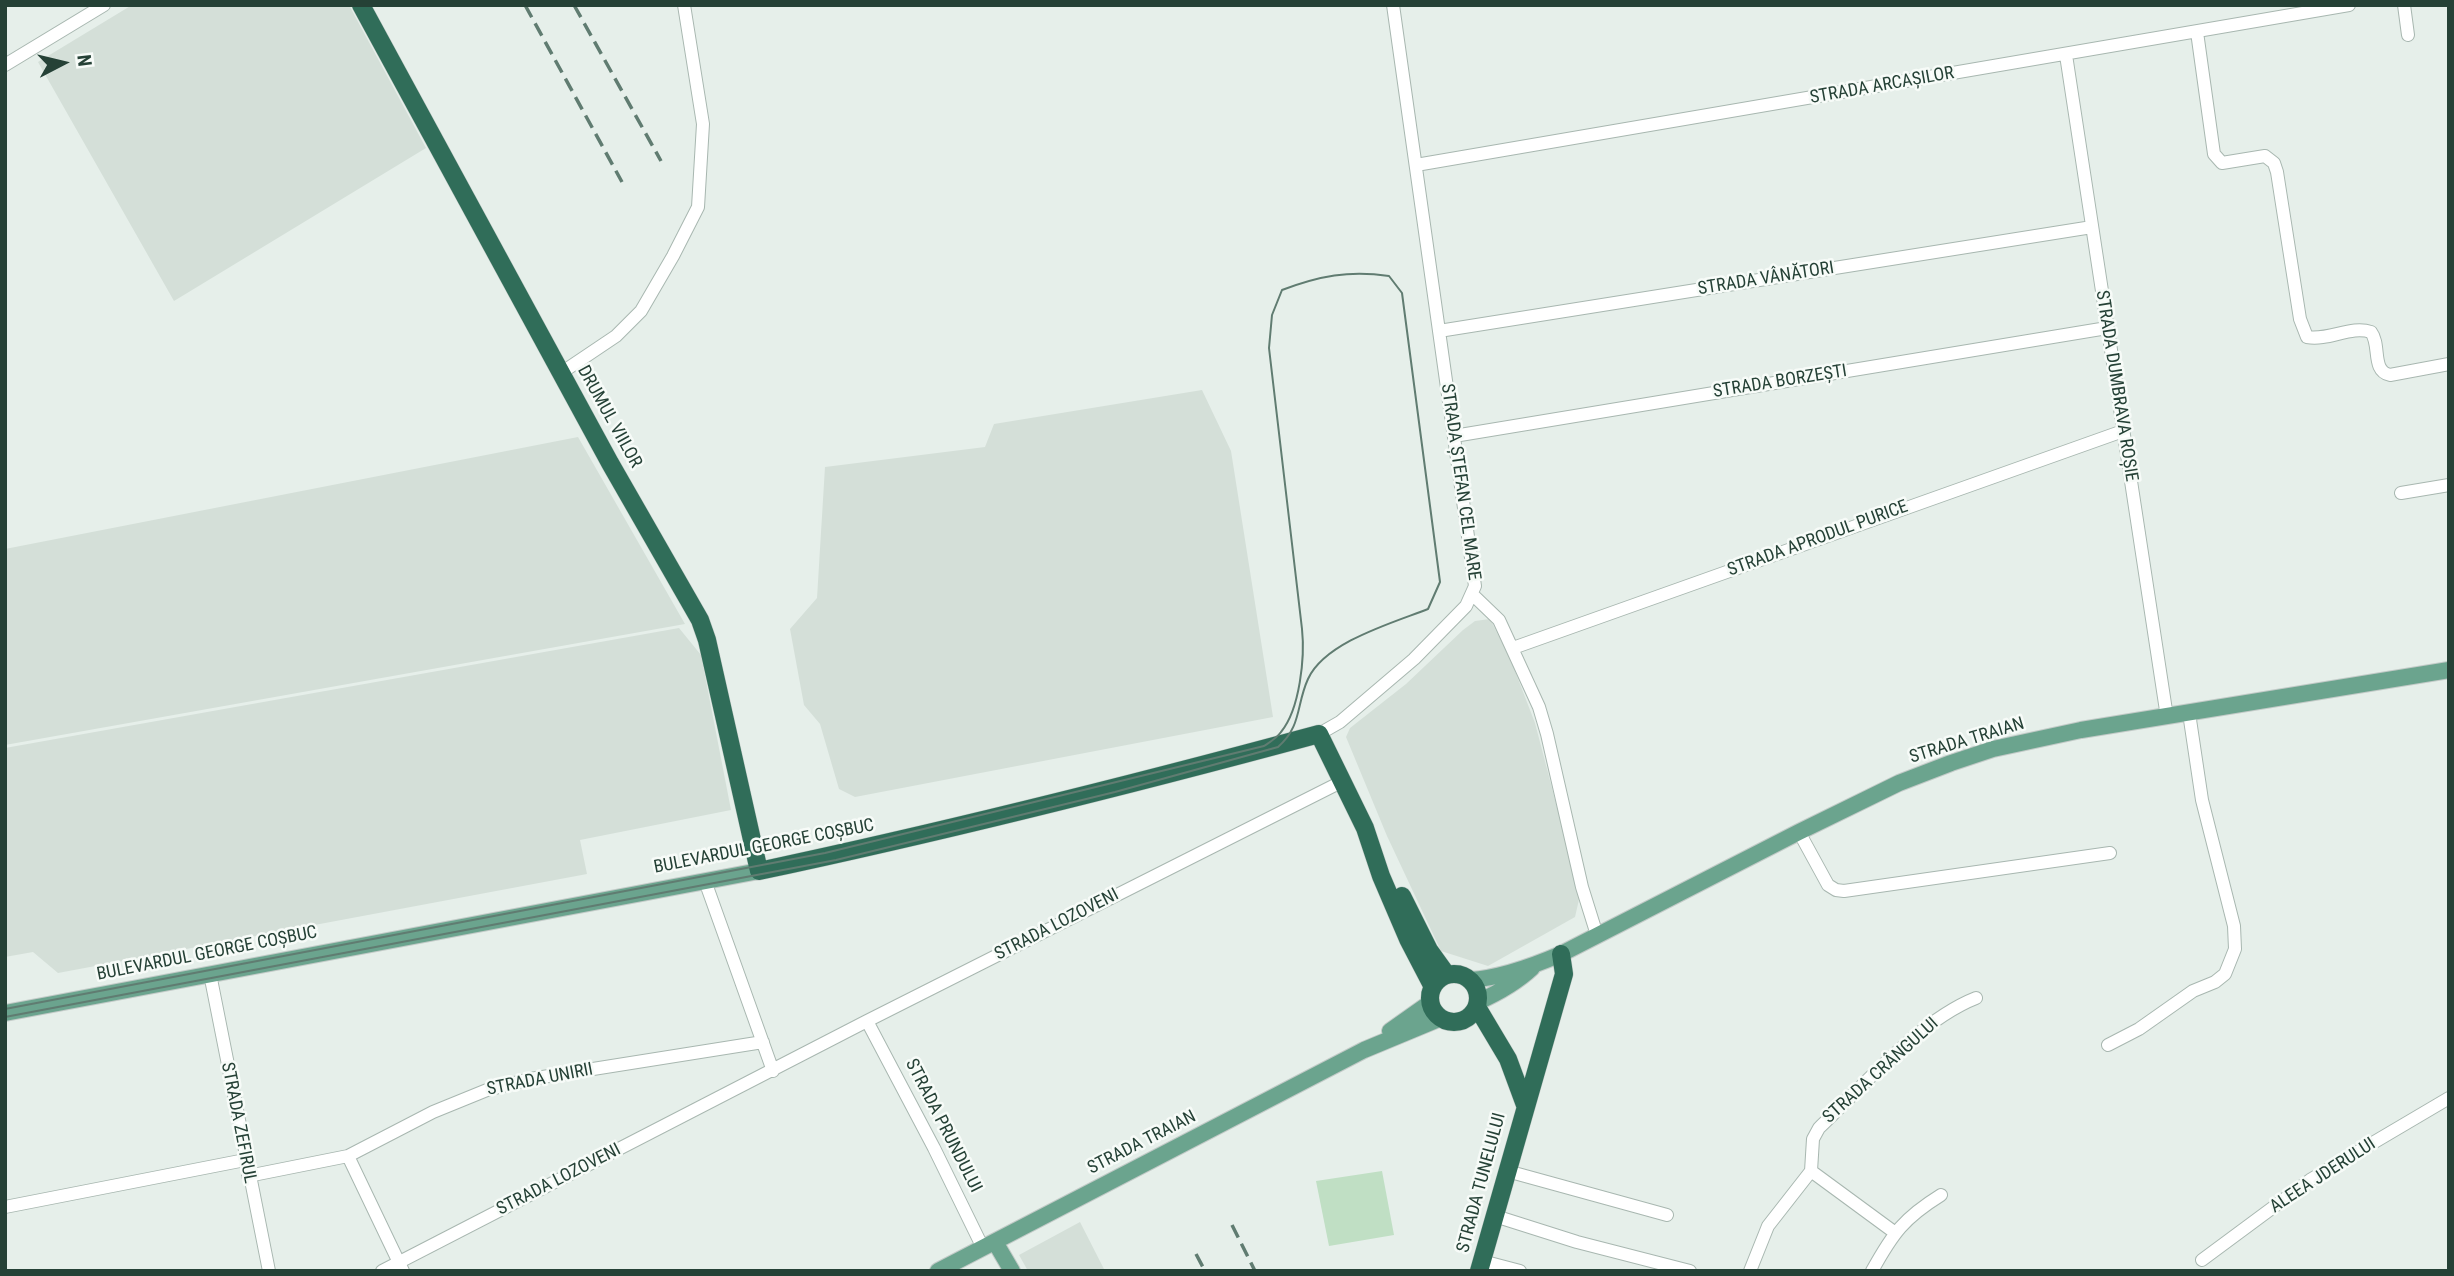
<!DOCTYPE html>
<meta charset="utf-8">
<style>
body{margin:0}
#map{position:relative;width:2454px;height:1276px;overflow:hidden;background:#e6efea;font-family:"Roboto Condensed",sans-serif}
canvas{display:block}
.frame{position:absolute;inset:0;border:7px solid #254136;pointer-events:none}
.north{position:absolute;left:28px;top:28px;width:70px;height:70px;-webkit-text-stroke:5px #f7fbf8;paint-order:stroke;rotate:83deg;font-size:19px;font-weight:700;line-height:28px;text-align:center;color:#254136}
.north::after{content:'';display:block;margin:auto;width:24px;height:32px;background:#254136;clip-path:polygon(50% 0,100% 100%,50% 72%,0 100%)}
</style>
<div id="map">
<canvas width="2454" height="1276"></canvas>
<div class="frame"></div>
<div class="north">N</div>
</div>
<script>
const c = document.querySelector('canvas').getContext('2d');
c.lineJoin = 'round';
function fill(path, color) {
  c.fillStyle = color;
  c.fill(path, 'evenodd');
}
function trace(path, color, width, dash) {
  c.strokeStyle = color;
  c.lineWidth = width;
  c.lineCap = dash ? 'butt' : 'round';
  c.setLineDash(dash || []);
  c.stroke(path);
}
function label(font, color, halo, rows, align = 'center') {
  c.font = font + ' "Roboto Condensed",sans-serif';
  c.lineWidth = 5;
  c.setLineDash([]);
  c.textBaseline = 'middle';
  c.strokeStyle = halo;
  c.fillStyle = color;
  for (const [text, x, y, turn = 0] of rows) {
    c.save();
    c.translate(x, y);
    c.rotate((+turn || 0) * Math.PI / 180);
    c.textAlign = isNaN(turn) ? turn : align;
    if (halo) c.strokeText(text, 0, 0);
    c.fillText(text, 0, 0);
    c.restore();
  }
}
fill(new Path2D(`
 M 132,5 L 349,5 L 426,148 L 174,301 L 38,62 Z
 M 1202,390 L 1231,451 L 1273,717 L 855,797 L 839,789 L 820,724 L 804,705 L 790,629 L 817,598 L 825,467 L 985,447 L 994,424 Z
 M 578,437 L 685,624 L 5,745 L 5,549 Z
 M 1490,619 L 1510,658 L 1535,723 L 1580,895 L 1575,917 L 1488,966 L 1441,951 L 1387,836 L 1346,737 L 1350,728 L 1406,684 L 1463,630 L 1475,621 Z
 M 679,628 L 701,655 L 731,810 L 580,840 L 587,874 L 58,973 L 33,952 L 5,957 L 5,748 Z
 M 1080,1222 L 1105,1271 L 1028,1271 L 1019,1255 Z`), '#d4dfd8');
fill(new Path2D(`
 M 1382,1171 L 1394,1235 L 1329,1246 L 1316,1181 Z`), '#c0dfc4');
const minor = new Path2D(`
 M 2404,5 L 2408,35
 M 2197,32 L 2214,154 L 2222,163 L 2265,156 L 2274,163 L 2277,172 L 2300,319 L 2307,337 C 2329,341 2351,325 2371,332 C 2381,345 2371,371 2390,375 L 2449,364
 M 2066,55 L 2167,717
 M 5,65 L 104,5
 M 1416,165 L 2349,5
 M 1439,331 L 2092,227
 M 561,373 L 616,336 L 641,311 L 673,256 L 698,207 L 703,124 L 684,5
 M 1454,436 L 2107,328
 M 2401,493 L 2449,485
 M 1473,595 L 1499,620 L 1539,707 L 1547,734 L 1582,887 L 1597,935
 M 1513,648 L 2123,431
 M 1319,734 L 1340,722 L 1414,659 L 1466,606 L 1475,586 L 1393,5
 M 1799,832 L 1828,885 L 1836,890 L 1844,891 L 2110,853
 M 705,881 L 773,1071
 M 210,974 L 269,1271
 M 867,1021 L 934,1148 L 983,1248
 M 2108,1045 L 2139,1029 L 2193,991 L 2215,982 L 2225,974 L 2235,949 L 2234,926 L 2202,800 L 2189,713
 M 348,1156 L 403,1271
 M 1507,1171 L 1667,1215
 M 1811,1171 L 1894,1232
 M 248,1176 L 348,1156 L 433,1112 L 487,1090 L 530,1079 L 763,1042
 M 5,1207 L 245,1160
 M 1495,1216 L 1577,1242 L 1690,1271
 M 2202,1260 L 2310,1180 L 2449,1098
 M 1482,1261 L 1520,1271
 M 382,1271 L 867,1021 L 1343,781
 M 1750,1271 L 1768,1226 L 1811,1171 L 1813,1139 L 1819,1128 C 1863,1086 1920,1020 1976,998
 M 1872,1271 C 1893,1233 1904,1218 1941,1195`);
const major = new Path2D(`
 M 1470,980 C 1501,978 1533,966 1561,954 L 1799,832 L 1899,783 L 1951,763 L 1993,749 L 2081,730 L 2449,670
 M 1478,1002 C 1498,993 1516,983 1532,968
 M 5,1013 L 759,871
 M 1390,1031 L 1431,1002
 M 995,1242 L 1012,1271
 M 938,1271 L 1364,1050 L 1441,1018`);
const highway = new Path2D(`
 M 361,5 L 610,463 L 700,620 L 707,640 L 759,871 C 947,831 1134,784 1319,734 L 1365,828 L 1381,876 L 1408,939 L 1433,987
 M 1402,896 L 1429,950 L 1447,975
 M1430 998a24 24 0 1 1 48 0a24 24 0 1 1-48 0Z
 M 1477,1007 L 1508,1059 L 1525,1105
 M 1479,1271 L 1564,974 L 1561,954`);
trace(minor, '#a8b7b0', 14);
trace(major, '#c2cac7', 18);
trace(highway, '#c2cac7', 19);
trace(minor, '#fff', 12);
trace(major, '#6ba48e', 16);
trace(highway, '#306d59', 18);
trace(new Path2D(`
 M 5,1009 L 825,853 L 1264,746 C 1270,742 1277,738 1281,732 C 1300,709 1305,657 1302,629 L 1269,348 L 1272,315 L 1282,290 C 1319,276 1349,270 1389,276 L 1402,293 L 1440,582 L 1428,609 C 1392,623 1325,642 1308,679 C 1296,705 1302,726 1278,747 L 1115,792 L 836,860 L 5,1017`), '#607c71', 2);
trace(new Path2D(`
 M 525,5 L 622,182
 M 574,5 L 661,161
 M 1232,1225 L 1255,1271
 M 1196,1254 L 1205,1271`), '#607c71', 3.5, [14, 7]);
label('18px', '#254136', '#f7fbf8', [
 ["STRADA ARCAȘILOR",1882,86,-10],
 ["STRADA VÂNĂTORI",1766,279,-9],
 ["STRADA BORZEȘTI",1780,382,-9],
 ["STRADA DUMBRAVA ROȘIE",2116,386,81],
 ["DRUMUL VIILOR",609,417,61],
 ["STRADA ȘTEFAN CEL MARE",1460,482,82],
 ["STRADA APRODUL PURICE",1818,539,-20],
 ["STRADA TRAIAN",1967,741,-17],
 ["BULEVARDUL GEORGE COȘBUC",764,847,-11],
 ["STRADA LOZOVENI",1057,925,-27],
 ["BULEVARDUL GEORGE COȘBUC",207,954,-11],
 ["STRADA CRÂNGULUI",1881,1071,-42],
 ["STRADA UNIRII",540,1080,-11],
 ["STRADA ZEFIRUL",238,1123,79],
 ["STRADA PRUNDULUI",943,1126,63],
 ["STRADA TRAIAN",1142,1143,-27],
 ["ALEEA JDERULUI",2323,1176,-33],
 ["STRADA LOZOVENI",559,1180,-27],
 ["STRADA TUNELULUI",1482,1183,-75]
]);
</script>
